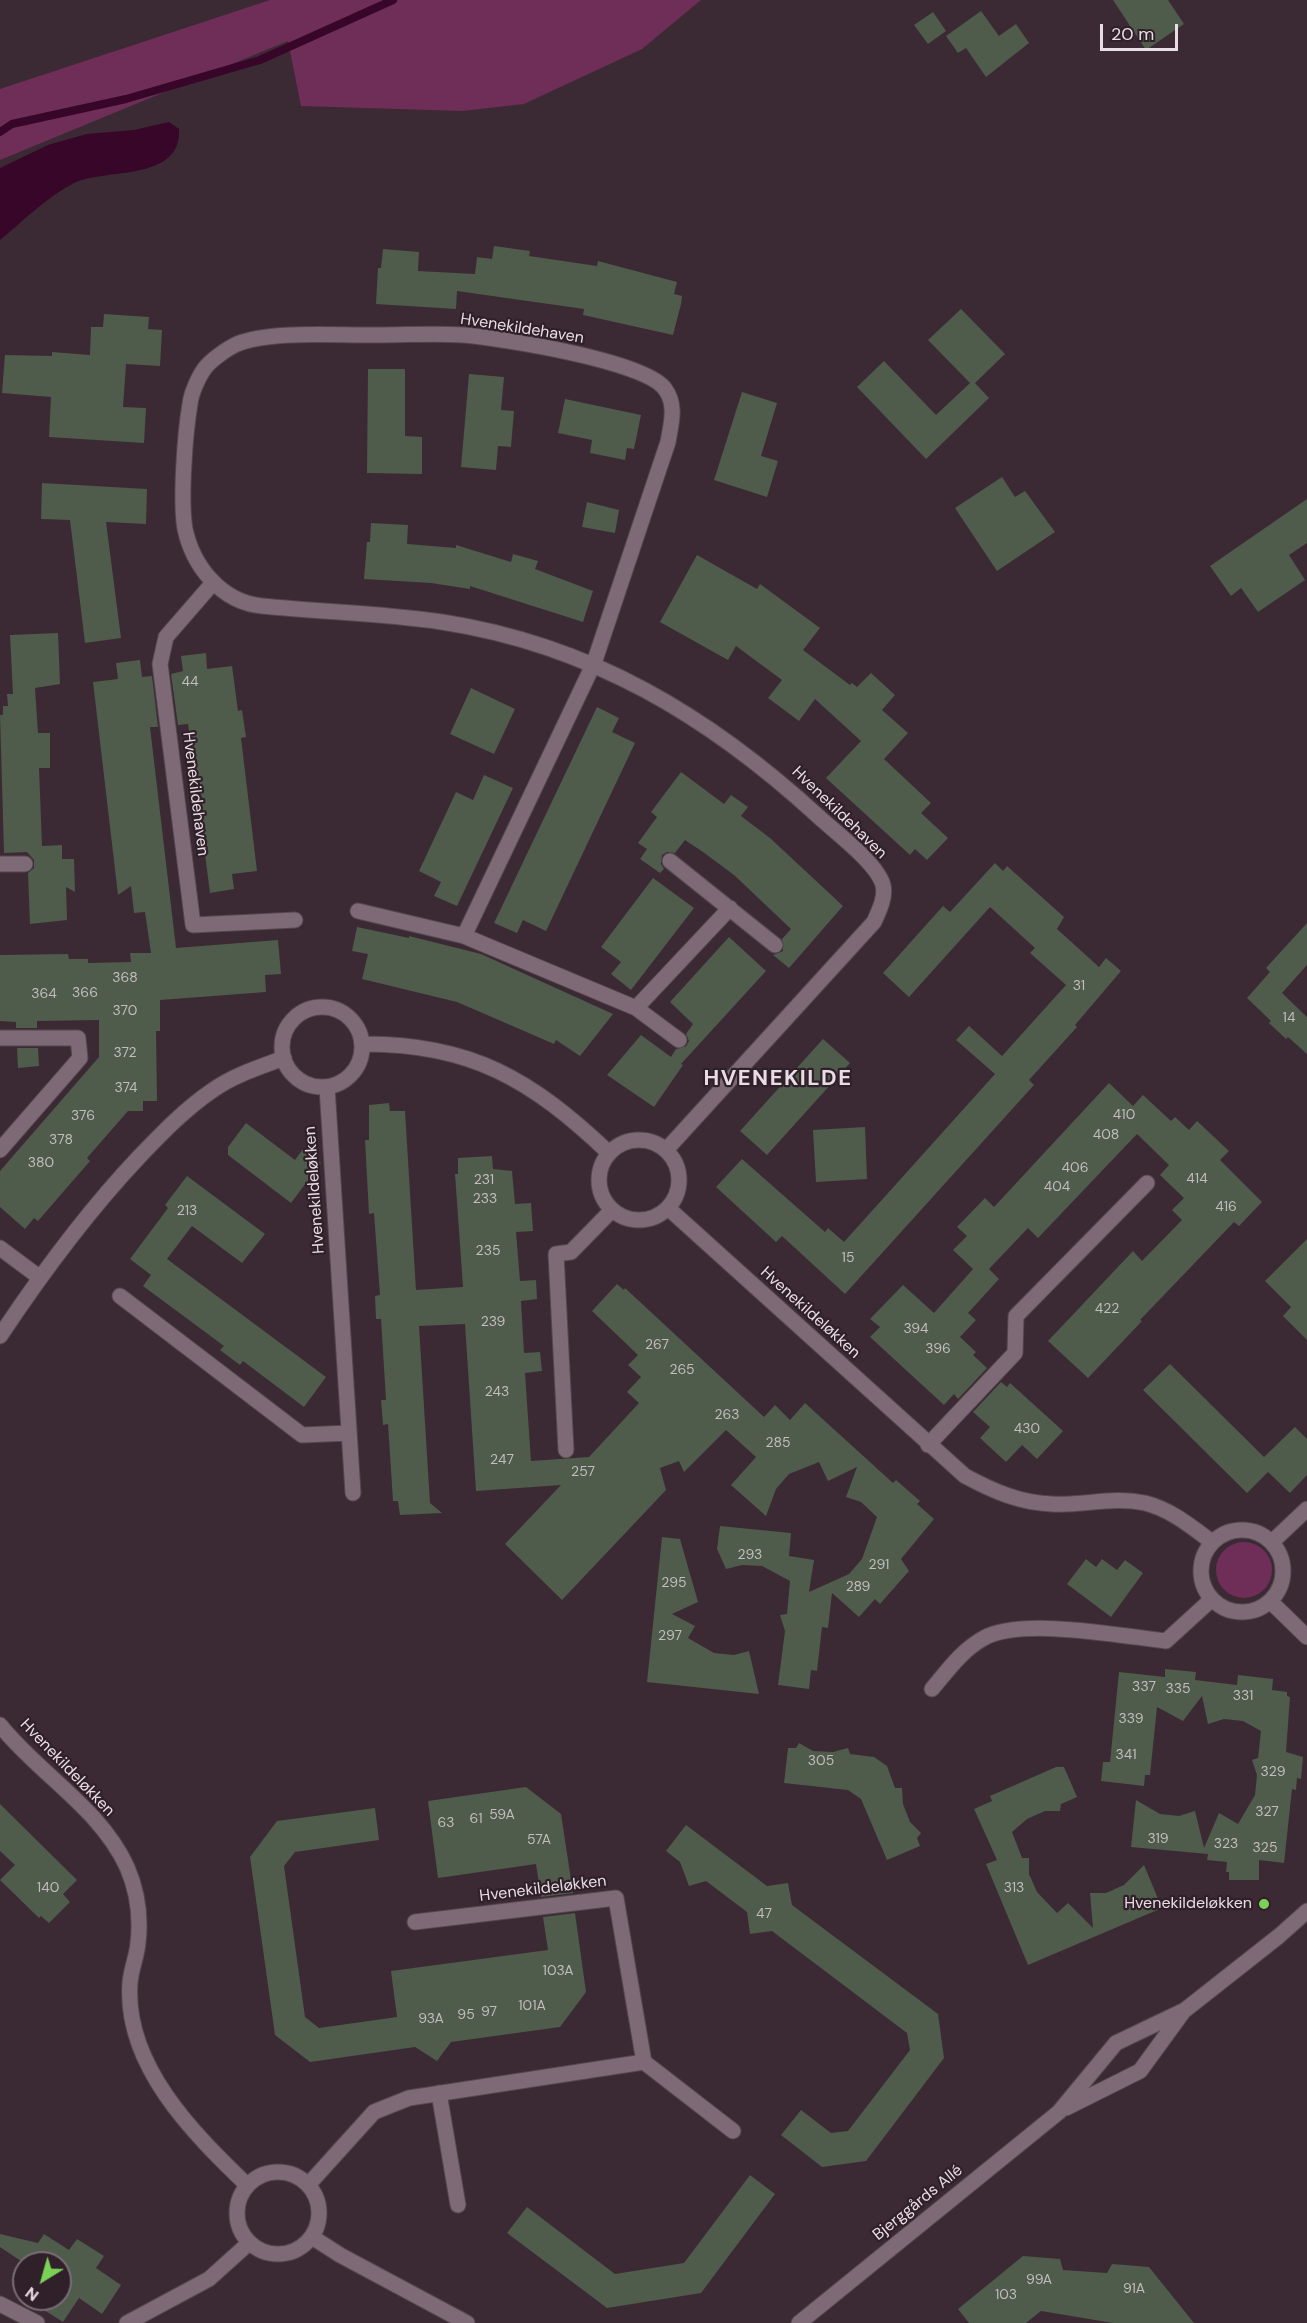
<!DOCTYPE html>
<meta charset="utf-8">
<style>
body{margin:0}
#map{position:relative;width:1307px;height:2323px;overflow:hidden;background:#3b2a34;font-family:"DM Sans",sans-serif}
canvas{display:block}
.north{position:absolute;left:12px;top:2251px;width:60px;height:60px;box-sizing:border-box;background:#30202a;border:2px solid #7a6c74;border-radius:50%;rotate:217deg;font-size:16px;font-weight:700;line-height:24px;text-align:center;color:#e9dde3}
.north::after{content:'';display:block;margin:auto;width:21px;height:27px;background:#7bd155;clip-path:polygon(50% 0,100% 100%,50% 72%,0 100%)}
.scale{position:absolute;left:1100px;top:24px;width:78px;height:27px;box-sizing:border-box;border:3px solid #e9dde3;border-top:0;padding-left:8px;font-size:18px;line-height:21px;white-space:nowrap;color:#e9dde3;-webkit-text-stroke:4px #30202a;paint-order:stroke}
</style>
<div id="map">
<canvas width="1307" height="2323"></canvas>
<div class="north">N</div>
<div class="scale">20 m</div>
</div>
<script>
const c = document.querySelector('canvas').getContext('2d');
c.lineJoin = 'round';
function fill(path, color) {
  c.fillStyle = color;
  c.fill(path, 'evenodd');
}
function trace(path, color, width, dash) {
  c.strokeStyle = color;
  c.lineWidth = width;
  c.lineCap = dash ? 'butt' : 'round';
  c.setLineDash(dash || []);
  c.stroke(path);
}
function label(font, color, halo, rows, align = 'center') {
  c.font = font + ' "DM Sans",sans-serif';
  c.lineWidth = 4.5;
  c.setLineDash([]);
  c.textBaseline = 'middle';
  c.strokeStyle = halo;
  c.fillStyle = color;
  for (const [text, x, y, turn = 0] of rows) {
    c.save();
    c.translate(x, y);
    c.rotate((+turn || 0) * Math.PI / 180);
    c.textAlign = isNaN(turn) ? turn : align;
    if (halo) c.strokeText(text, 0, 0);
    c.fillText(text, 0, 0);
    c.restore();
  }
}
fill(new Path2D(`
 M 270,0 L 701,0 L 642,49 L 524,104 L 462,111 L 301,106 L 288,41 L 0,160 L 0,89 Z
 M1216 1570a28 28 0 1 1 56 0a28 28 0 1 1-56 0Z`), '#6e2e57');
fill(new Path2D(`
 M 169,122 L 179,129 C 182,182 105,168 74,183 C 48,196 23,221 0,240 L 0,168 L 48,145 L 65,140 L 87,134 L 134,130 Z`), '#370628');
trace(new Path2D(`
 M 0,132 L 12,124 L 126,99 L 260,60 L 393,0`), '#370628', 8);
fill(new Path2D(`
 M 1113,0 L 1168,0 L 1184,24 L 1146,50 Z
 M 981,11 L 999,36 L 1016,24 L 1029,43 L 986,77 L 966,48 L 958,53 L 946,36 Z
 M 933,12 L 946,31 L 928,44 L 914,25 Z
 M 494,246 L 530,251 L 529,256 L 597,266 L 598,261 L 677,282 L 674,294 L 682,296 L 681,304 L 673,335 L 583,315 L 584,309 L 457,291 L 456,309 L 376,304 L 378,268 L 381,268 L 383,249 L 419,252 L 418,271 L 475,274 L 477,257 L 492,259 Z
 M 961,309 L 1005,354 L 975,383 L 989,398 L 926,459 L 857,387 L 884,361 L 936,415 L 970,383 L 928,340 Z
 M 104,314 L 149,317 L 148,329 L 162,330 L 160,366 L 126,364 L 123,407 L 146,408 L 144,443 L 49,437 L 51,397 L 2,393 L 5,355 L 52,356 L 52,352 L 90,355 L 91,327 L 103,327 Z
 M 368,369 L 405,369 L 405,436 L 422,437 L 422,474 L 367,473 Z
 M 469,374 L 504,377 L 501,410 L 514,411 L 511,447 L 498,446 L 496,470 L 461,467 Z
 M 742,392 L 777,403 L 761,456 L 778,461 L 767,497 L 714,480 Z
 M 565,399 L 641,415 L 634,449 L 627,448 L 625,460 L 590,453 L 592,440 L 558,433 Z
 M 1002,477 L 1015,497 L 1025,491 L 1055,532 L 997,571 L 955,508 Z
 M 42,483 L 147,489 L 146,524 L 106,522 L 121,638 L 85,643 L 70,520 L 41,519 Z
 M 1307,499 L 1307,543 L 1289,555 L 1305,580 L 1258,612 L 1241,588 L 1231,596 L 1210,566 Z
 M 587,502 L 619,510 L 615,533 L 582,527 Z
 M 371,523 L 408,525 L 407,544 L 456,548 L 456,545 L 511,562 L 513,554 L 538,561 L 535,569 L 593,591 L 583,622 L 470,586 L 470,589 L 431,583 L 364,579 L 367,542 L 370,542 Z
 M 697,555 L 757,589 L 760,584 L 820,628 L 803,650 L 850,685 L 852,683 L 857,687 L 871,673 L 895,695 L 882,710 L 908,733 L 884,759 L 931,803 L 921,813 L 948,838 L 927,860 L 915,849 L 910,855 L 826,778 L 861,741 L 815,699 L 799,721 L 768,698 L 782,680 L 736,646 L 728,660 L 660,622 Z
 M 58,633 L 60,684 L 35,688 L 38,733 L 50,733 L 50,768 L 39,768 L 42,846 L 62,845 L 62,859 L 74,859 L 75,892 L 66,887 L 67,920 L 30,924 L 28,873 L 34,868 L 34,860 L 27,852 L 4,853 L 0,715 L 3,715 L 3,706 L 8,706 L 7,694 L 13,694 L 10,635 Z
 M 206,653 L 207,669 L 232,666 L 238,711 L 242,710 L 246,737 L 241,738 L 257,871 L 232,874 L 234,889 L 210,893 L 188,724 L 178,725 L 171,674 L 183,671 L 181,656 Z
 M 140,660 L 142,677 L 152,676 L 158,727 L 150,727 L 176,948 L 278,940 L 281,974 L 265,975 L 266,992 L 160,1000 L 160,1031 L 156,1031 L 157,1101 L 143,1101 L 143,1111 L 128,1111 L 87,1158 L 90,1161 L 38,1221 L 34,1218 L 25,1229 L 0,1207 L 0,1171 L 99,1057 L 99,1020 L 37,1021 L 37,1028 L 16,1028 L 16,1022 L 0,1021 L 0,955 L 68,954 L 69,959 L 88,959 L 88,963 L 131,962 L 130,953 L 151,953 L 145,912 L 134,913 L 131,886 L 118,895 L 93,682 L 118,679 L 116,663 Z
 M 471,688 L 515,709 L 494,754 L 450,734 Z
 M 597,707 L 619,718 L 612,732 L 635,743 L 546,931 L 523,920 L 517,933 L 494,923 Z
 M 681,772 L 724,804 L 731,795 L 748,807 L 741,816 L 770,838 L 843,906 L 789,968 L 773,955 L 783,951 L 782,939 L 791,929 L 734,875 L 703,852 L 685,840 L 675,853 L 667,852 L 662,855 L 661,864 L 664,869 L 660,873 L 640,859 L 647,849 L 638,843 L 657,817 L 651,812 Z
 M 484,775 L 513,788 L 457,906 L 434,896 L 441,882 L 419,871 L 456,792 L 473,800 Z
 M 995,863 L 1003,871 L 1007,866 L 1064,917 L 1057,929 L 1099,967 L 1106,958 L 1121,971 L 1075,1025 L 1077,1027 L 1029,1080 L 1034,1085 L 845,1294 L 782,1236 L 776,1242 L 716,1187 L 742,1159 L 825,1232 L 828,1228 L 844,1242 L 995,1074 L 956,1040 L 969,1026 L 1002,1056 L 1066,985 L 1030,953 L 1035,948 L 990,907 L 909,997 L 883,973 L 943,906 L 950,912 Z
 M 653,878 L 694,908 L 631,990 L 611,974 L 621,962 L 601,947 Z
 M 1307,923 L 1307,965 L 1282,993 L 1307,1017 L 1307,1054 L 1288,1037 L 1286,1039 L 1269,1023 L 1271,1021 L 1247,998 L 1270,972 L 1266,968 Z
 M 357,927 L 409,938 L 409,936 L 481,954 L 613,1014 L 580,1056 L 556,1040 L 554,1044 L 457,1002 L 362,979 L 368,954 L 352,951 Z
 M 729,937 L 766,971 L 681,1064 L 683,1065 L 654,1107 L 607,1075 L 641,1035 L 671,1057 L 676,1049 L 686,1046 L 689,1041 L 686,1034 L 693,1024 L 670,1002 Z
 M 823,1039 L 850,1063 L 767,1155 L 740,1131 Z
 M 17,1048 L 38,1048 L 39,1066 L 18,1068 Z
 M 1109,1083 L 1133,1106 L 1143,1095 L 1171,1121 L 1175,1117 L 1189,1130 L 1197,1121 L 1229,1151 L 1220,1160 L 1262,1202 L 1239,1226 L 1234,1222 L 1140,1320 L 1142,1321 L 1088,1378 L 1048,1341 L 1133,1251 L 1142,1261 L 1182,1220 L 1172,1210 L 1184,1198 L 1160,1175 L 1169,1165 L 1137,1134 L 1038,1238 L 1028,1228 L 989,1269 L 999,1279 L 968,1313 L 976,1320 L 960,1337 L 976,1352 L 973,1355 L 987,1368 L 958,1399 L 954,1394 L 944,1405 L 870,1337 L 880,1327 L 870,1319 L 903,1285 L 934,1313 L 973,1269 L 953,1250 L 967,1236 L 957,1227 L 985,1198 L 994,1207 Z
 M 389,1103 L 390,1111 L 405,1111 L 416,1290 L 463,1287 L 455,1174 L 458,1174 L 458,1158 L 492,1156 L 493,1169 L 512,1171 L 515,1204 L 531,1203 L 533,1231 L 516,1232 L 520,1281 L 536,1280 L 537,1299 L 521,1301 L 524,1353 L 540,1352 L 542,1371 L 525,1373 L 531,1461 L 589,1457 L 639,1403 L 627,1392 L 641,1377 L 628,1365 L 638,1355 L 592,1311 L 617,1284 L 624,1290 L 625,1288 L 764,1417 L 775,1405 L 790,1420 L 805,1403 L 893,1483 L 896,1480 L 920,1501 L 917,1504 L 934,1519 L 901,1559 L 909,1571 L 880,1604 L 875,1599 L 859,1617 L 832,1593 L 828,1628 L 822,1627 L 817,1671 L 811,1670 L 809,1689 L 778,1685 L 785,1631 L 780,1615 L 787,1614 L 790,1581 L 762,1566 L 742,1565 L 726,1569 L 717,1549 L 720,1526 L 791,1533 L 789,1556 L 814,1560 L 809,1592 L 849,1574 L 862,1559 L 877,1517 L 861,1502 L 846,1497 L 857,1467 L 828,1481 L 819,1462 L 789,1474 L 776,1489 L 766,1516 L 731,1485 L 756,1457 L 726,1430 L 684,1472 L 679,1461 L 660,1468 L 666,1490 L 562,1600 L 505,1544 L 561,1485 L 476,1491 L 465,1324 L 419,1326 L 430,1503 L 442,1513 L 400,1515 L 398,1501 L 393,1501 L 388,1424 L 383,1425 L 381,1400 L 386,1400 L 381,1319 L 376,1319 L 375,1296 L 380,1295 L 374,1213 L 369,1214 L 365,1140 L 369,1140 L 369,1105 Z
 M 246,1123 L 295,1160 L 303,1149 L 321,1163 L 291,1203 L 228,1155 L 228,1147 Z
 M 865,1127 L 867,1179 L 816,1182 L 813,1130 Z
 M 187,1176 L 265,1234 L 242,1263 L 192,1226 L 167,1259 L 326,1377 L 304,1407 L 243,1361 L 240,1365 L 220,1350 L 224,1346 L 143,1286 L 151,1275 L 130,1259 L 168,1208 L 165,1205 Z
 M 1307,1239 L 1307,1340 L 1283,1316 L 1291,1307 L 1265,1281 Z
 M 1170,1364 L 1264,1457 L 1295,1427 L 1307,1439 L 1307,1475 L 1290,1493 L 1268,1472 L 1247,1493 L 1143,1390 Z
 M 1001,1382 L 1007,1387 L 1010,1383 L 1063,1431 L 1037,1459 L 1022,1445 L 1006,1462 L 980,1438 L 990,1427 L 973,1412 Z
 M 662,1537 L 680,1539 L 698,1602 L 672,1614 L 695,1626 L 688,1638 L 714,1653 L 734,1655 L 749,1651 L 759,1694 L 647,1682 Z
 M 1086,1559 L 1096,1567 L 1102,1559 L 1117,1570 L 1125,1560 L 1143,1573 L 1111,1617 L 1067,1584 Z
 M 1165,1669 L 1196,1672 L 1195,1680 L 1237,1685 L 1238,1675 L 1273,1679 L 1272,1690 L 1287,1692 L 1287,1696 L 1290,1697 L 1286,1752 L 1303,1757 L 1301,1779 L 1297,1778 L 1296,1790 L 1292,1789 L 1284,1863 L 1259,1860 L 1259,1880 L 1229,1880 L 1229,1872 L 1226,1872 L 1227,1862 L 1207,1860 L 1208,1854 L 1131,1847 L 1136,1800 L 1160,1814 L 1179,1816 L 1195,1811 L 1204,1848 L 1219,1813 L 1238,1824 L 1255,1795 L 1257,1775 L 1252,1760 L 1258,1758 L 1261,1731 L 1243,1721 L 1224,1719 L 1208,1724 L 1202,1696 L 1183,1721 L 1157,1707 L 1150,1775 L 1145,1775 L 1144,1786 L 1101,1781 L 1103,1762 L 1110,1762 L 1119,1672 L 1165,1677 Z
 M 799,1743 L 813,1751 L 833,1752 L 848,1748 L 850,1754 L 874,1757 L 887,1766 L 895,1788 L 902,1788 L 903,1804 L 910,1822 L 921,1833 L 917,1838 L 920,1846 L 887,1860 L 861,1799 L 848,1790 L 784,1783 L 788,1748 L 796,1748 Z
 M 1056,1767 L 1064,1767 L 1077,1797 L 1061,1804 L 1060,1811 L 1045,1811 L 1027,1819 L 1012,1832 L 1022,1858 L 1029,1858 L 1029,1874 L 1037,1892 L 1057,1913 L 1068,1903 L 1093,1928 L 1090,1893 L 1106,1893 L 1124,1885 L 1144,1865 L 1162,1908 L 1028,1965 L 986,1864 L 997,1860 L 974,1809 L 992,1801 L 990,1796 Z
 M 526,1787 L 561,1814 L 573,1893 L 541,1897 L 536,1864 L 438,1878 L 428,1801 Z
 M 0,1804 L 77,1880 L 63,1894 L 70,1902 L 49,1923 L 41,1916 L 39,1918 L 0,1880 L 15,1865 L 0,1851 Z
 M 375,1808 L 379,1840 L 295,1852 L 284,1866 L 305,2017 L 319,2028 L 397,2017 L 391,1971 L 548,1950 L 543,1917 L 575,1913 L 586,1992 L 560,2027 L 451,2042 L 437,2061 L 415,2047 L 310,2062 L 275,2035 L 250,1857 L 277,1821 Z
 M 686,1825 L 767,1886 L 788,1883 L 792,1905 L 938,2014 L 944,2058 L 866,2161 L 822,2167 L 781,2135 L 801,2110 L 831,2133 L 848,2131 L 910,2050 L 907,2033 L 772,1931 L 750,1934 L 747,1912 L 706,1881 L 689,1886 L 680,1862 L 666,1851 Z
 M 750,2175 L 775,2194 L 701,2293 L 607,2308 L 507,2233 L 527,2207 L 615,2274 L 684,2263 Z
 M 0,2234 L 38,2243 L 44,2234 L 69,2250 L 77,2239 L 104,2256 L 96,2268 L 121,2285 L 102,2314 L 79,2298 L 63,2322 L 33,2303 L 36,2299 L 60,2299 L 60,2263 L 24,2263 L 0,2247 Z
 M 1023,2256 L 1060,2259 L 1063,2270 L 1107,2273 L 1112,2264 L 1149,2267 L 1194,2323 L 1113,2323 L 1041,2311 L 1026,2323 L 969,2323 L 958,2309 Z`), '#4f5b4b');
const street = new Path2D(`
 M 212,584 L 166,637 L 160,664 L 193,925 L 295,920
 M 670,861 L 775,945
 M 0,864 L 25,864
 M 358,911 L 464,936 L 636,1008 L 679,1040
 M 464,936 L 594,663 L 668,442 C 671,424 677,405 665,389 C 646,361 500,338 463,335 C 435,333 405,335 377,335 C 338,336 272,330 237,344 C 228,348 211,360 205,368 C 199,376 191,393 190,404 C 185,433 180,501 185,529 C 193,566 221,602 262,606 C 322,612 382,613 442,622 C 591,645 709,716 819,817 C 835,832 877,863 883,885 C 886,897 879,911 874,922 L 666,1150
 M282 1047a40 40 0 1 1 80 0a40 40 0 1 1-80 0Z
 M 636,1008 L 730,908
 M 0,1038 L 78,1038 L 80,1058 L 0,1150
 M 362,1044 C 471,1043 532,1080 609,1153
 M 327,1087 L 353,1493
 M599 1180a40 40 0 1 1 80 0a40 40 0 1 1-80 0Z
 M 668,1208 L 965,1476 C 993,1491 1020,1503 1052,1504 C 1084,1506 1112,1496 1145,1503 C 1170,1509 1192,1527 1212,1542
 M 0,1248 L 39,1277
 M 120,1296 L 302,1435 L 349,1433
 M 0,1336 C 42,1273 87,1212 139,1157 C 162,1133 185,1109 213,1090 C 234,1075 260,1067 284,1058
 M 928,1445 L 1015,1353 L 1016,1316 L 1147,1183
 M 566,1450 L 556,1254 L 571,1252 L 612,1210
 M1201 1571a41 41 0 1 1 82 0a41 41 0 1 1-82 0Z
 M 1272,1542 L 1307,1509
 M 1270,1601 L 1307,1637
 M 932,1689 C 948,1670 962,1650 984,1638 C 1022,1617 1121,1636 1166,1641 L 1212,1599
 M 0,1725 C 39,1774 100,1808 127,1867 C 137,1890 141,1917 138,1943 C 137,1956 131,1969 130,1983 C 124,2065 193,2133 247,2185
 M 415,1922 L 616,1898 L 644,2062 L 733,2131
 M 439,2093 L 458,2205
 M237 2213a41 41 0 1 1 82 0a41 41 0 1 1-82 0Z
 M 308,2185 L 374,2112 L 409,2098 L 644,2062
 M 312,2237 L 340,2255 L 467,2323
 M 0,2304 L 37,2323
 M 127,2323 L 209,2279 L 249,2243`);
const secondary = new Path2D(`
 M 1066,2108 L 1140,2071 L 1183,2012
 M 799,2323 L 1059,2112 L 1116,2043 L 1185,2010 L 1279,1936 L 1307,1911`);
trace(street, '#55474f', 17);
trace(secondary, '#55474f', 17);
trace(street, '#7e6a76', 15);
trace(secondary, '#7e6a76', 15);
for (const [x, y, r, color] of [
 [1264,1904,6,"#7bd155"]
]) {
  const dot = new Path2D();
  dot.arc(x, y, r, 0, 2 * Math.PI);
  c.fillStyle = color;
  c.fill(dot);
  trace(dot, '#30202a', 2);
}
label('14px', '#c2bcbd', null, [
 ["44",190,682],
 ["368",125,978],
 ["31",1079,986],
 ["366",85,993],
 ["364",44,994],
 ["370",125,1011],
 ["14",1289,1018],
 ["372",125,1053],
 ["374",126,1088],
 ["410",1124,1115],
 ["376",83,1116],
 ["408",1106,1135],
 ["378",61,1140],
 ["380",41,1163],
 ["406",1075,1168],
 ["414",1197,1179],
 ["231",484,1180],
 ["404",1057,1187],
 ["233",485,1199],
 ["416",1226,1207],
 ["213",187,1211],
 ["235",488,1251],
 ["15",848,1258],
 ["422",1107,1309],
 ["239",493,1322],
 ["394",916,1329],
 ["267",657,1345],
 ["396",938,1349],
 ["265",682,1370],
 ["243",497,1392],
 ["263",727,1415],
 ["430",1027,1429],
 ["285",778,1443],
 ["247",502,1460],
 ["257",583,1472],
 ["293",750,1555],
 ["291",879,1565],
 ["295",674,1583],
 ["289",858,1587],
 ["297",670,1636],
 ["337",1144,1687],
 ["335",1178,1689],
 ["331",1243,1696],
 ["339",1131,1719],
 ["341",1126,1755],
 ["305",821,1761],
 ["329",1273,1772],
 ["327",1267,1812],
 ["59A",502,1815],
 ["61",476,1819],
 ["63",446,1823],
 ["319",1158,1839],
 ["57A",539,1840],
 ["323",1226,1844],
 ["325",1265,1848],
 ["140",48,1888],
 ["313",1014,1888],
 ["47",764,1914],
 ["103A",558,1971],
 ["101A",532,2006],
 ["97",489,2012],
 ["95",466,2015],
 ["93A",431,2019],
 ["99A",1039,2280],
 ["91A",1134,2289],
 ["103",1006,2295]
]);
label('16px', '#e9dde3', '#30202a', [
 ["Hvenekildehaven",522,329,9],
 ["Hvenekildehaven",195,794,83],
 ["Hvenekildehaven",839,813,44],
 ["Hvenekildeløkken",315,1190,-94],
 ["Hvenekildeløkken",810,1313,42],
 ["Hvenekildeløkken",67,1768,46],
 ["Hvenekildeløkken",543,1889,-7],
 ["Bjerggårds Allé",918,2203,-39]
]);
label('16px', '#e9dde3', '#30202a', [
 ["Hvenekildeløkken",1252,1904]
], 'right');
c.letterSpacing = '1.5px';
label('bold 22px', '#e9dde3', '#30202a', [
 ["HVENEKILDE",778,1079]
]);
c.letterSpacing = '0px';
</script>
